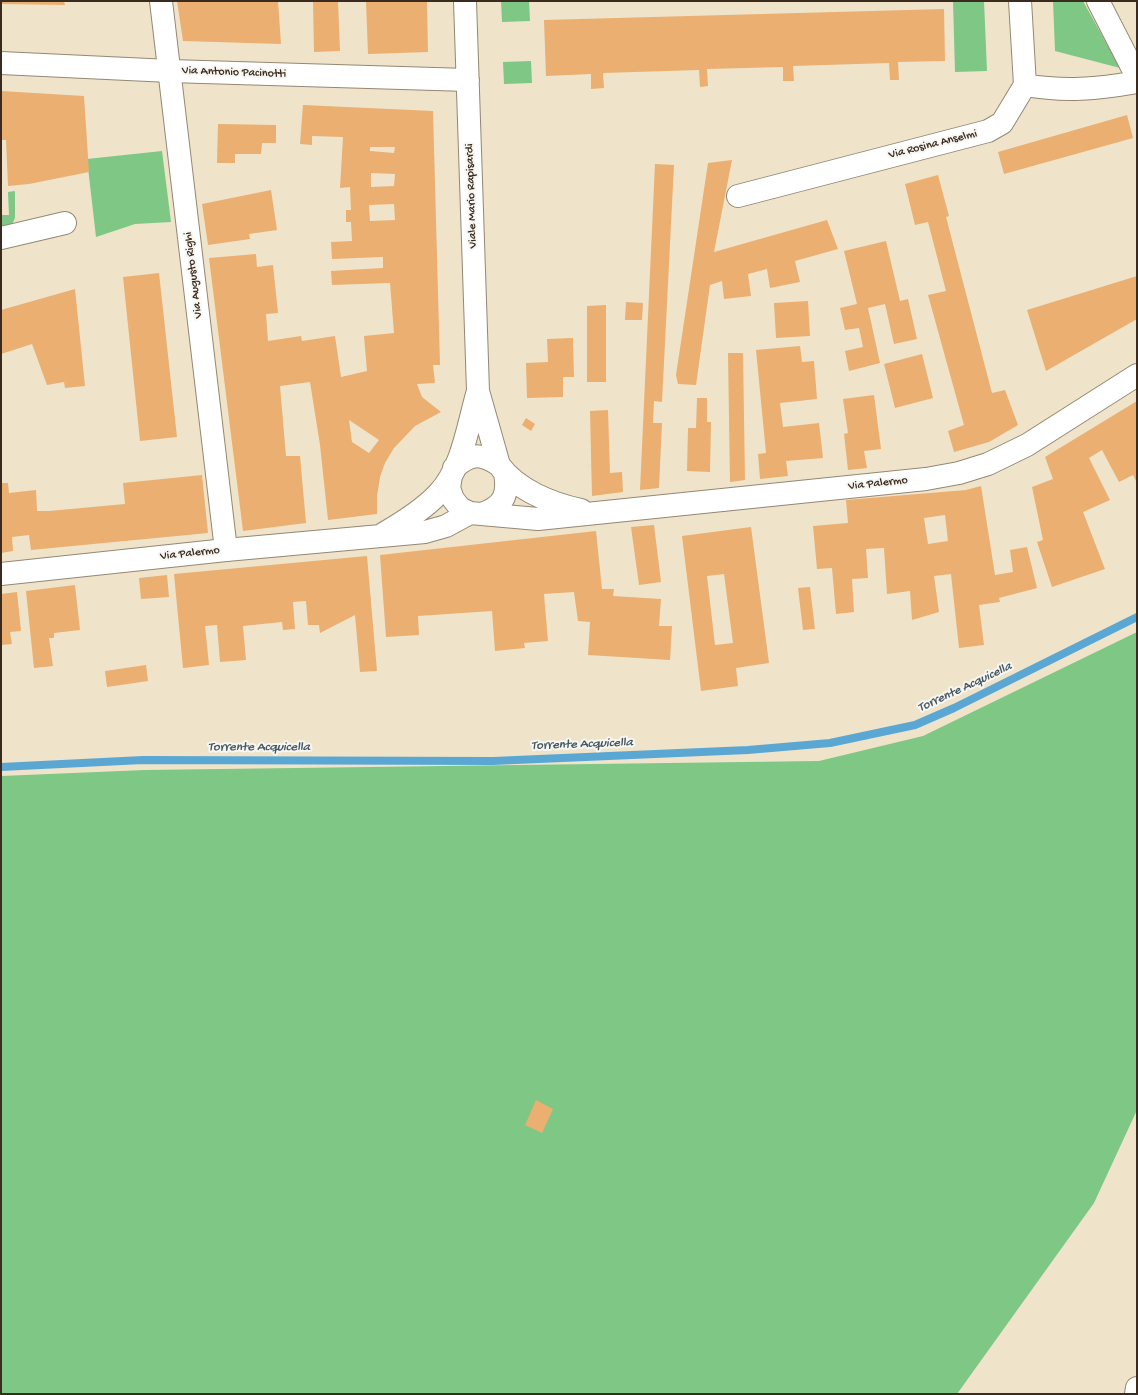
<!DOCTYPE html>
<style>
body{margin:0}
#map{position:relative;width:1138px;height:1395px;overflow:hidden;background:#efe4c9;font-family:"Gochi Hand",sans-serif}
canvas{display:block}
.frame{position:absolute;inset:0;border:2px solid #3b2a1e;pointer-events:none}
</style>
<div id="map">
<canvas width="1138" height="1395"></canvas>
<div class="frame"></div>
</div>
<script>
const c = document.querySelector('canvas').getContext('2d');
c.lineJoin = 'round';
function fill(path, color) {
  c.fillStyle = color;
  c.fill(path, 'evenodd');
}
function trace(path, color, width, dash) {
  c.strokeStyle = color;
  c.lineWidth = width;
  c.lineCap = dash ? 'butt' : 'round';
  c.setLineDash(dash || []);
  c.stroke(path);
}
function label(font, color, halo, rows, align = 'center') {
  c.font = font + ' "Gochi Hand",sans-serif';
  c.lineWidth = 4;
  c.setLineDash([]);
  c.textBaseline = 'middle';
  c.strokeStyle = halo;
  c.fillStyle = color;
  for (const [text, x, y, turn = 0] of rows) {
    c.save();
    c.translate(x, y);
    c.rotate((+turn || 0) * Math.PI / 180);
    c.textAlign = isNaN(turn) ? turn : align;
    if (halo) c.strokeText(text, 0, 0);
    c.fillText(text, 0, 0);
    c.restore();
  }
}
fill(new Path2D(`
 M 501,1 L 529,1 L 530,21 L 502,22 Z
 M 953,1 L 984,1 L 987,71 L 955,72 Z
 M 1053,1 L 1083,1 L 1120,68 L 1055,51 Z
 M 531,61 L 532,83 L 504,84 L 503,62 Z
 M 162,151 L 171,222 L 135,224 L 96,237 L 87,159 Z
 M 15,191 L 15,218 L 11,227 L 1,227 L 1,215 L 9,215 L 8,192 Z
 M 1137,632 L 1137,1110 L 1094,1203 L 957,1394 L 1,1394 L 1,776 L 145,770 L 819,761 L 923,736 Z`), '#7ec784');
trace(new Path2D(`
 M 1,767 L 143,760 L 493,761 L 748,750 L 830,743 L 915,725 L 954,708 L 1137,617`), '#5ba7d4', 8);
fill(new Path2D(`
 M 1,1 L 64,1 L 65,5 L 1,4 Z
 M 177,1 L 278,1 L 281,44 L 183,41 Z
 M 313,1 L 338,1 L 340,51 L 314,52 Z
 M 366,1 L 427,1 L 428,52 L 368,54 Z
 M 944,9 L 945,61 L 898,62 L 899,80 L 890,80 L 889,63 L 793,66 L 794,81 L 783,81 L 783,67 L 707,69 L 708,86 L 700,87 L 699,70 L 603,73 L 604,88 L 591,89 L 591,74 L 546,76 L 544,20 Z
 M 1,91 L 84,96 L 89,172 L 29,184 L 8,186 L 6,140 L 1,140 Z
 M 303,105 L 433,111 L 440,365 L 433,365 L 435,383 L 417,384 L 422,397 L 441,412 L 415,426 L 394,448 L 385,463 L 380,477 L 377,496 L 377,514 L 328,520 L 320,445 L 310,382 L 280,386 L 286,456 L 300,456 L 306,523 L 243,531 L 209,258 L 256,254 L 257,267 L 273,265 L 278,313 L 266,314 L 268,341 L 301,336 L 302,341 L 335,336 L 341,377 L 367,371 L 364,336 L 394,333 L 390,283 L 332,285 L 331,271 L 383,268 L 383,257 L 332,259 L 331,242 L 352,241 L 351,222 L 346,222 L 346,210 L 351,210 L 350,187 L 340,188 L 343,137 L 312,136 L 312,145 L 300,144 ZM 370,147 L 395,147 L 394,153 L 370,151 ZM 371,173 L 395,174 L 394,186 L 371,187 ZM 394,204 L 395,220 L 370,221 L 369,205 ZM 349,420 L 379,440 L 369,453 L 352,442 Z
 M 1127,115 L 1133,138 L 1004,174 L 998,152 Z
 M 218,124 L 276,125 L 276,143 L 262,143 L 261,154 L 235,154 L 235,163 L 217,163 Z
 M 732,160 L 714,252 L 827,220 L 838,249 L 795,261 L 800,282 L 770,288 L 767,269 L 748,274 L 751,296 L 724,299 L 722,281 L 710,285 L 696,385 L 678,384 L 676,375 L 708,163 Z
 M 655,164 L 674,165 L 662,402 L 654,401 L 653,423 L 662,423 L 659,488 L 640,490 Z
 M 938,175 L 949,216 L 946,217 L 992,393 L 1005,390 L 1018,425 L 989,442 L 954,452 L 948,431 L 964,425 L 928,295 L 946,291 L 928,222 L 915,225 L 905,184 Z
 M 271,190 L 277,230 L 249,234 L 250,239 L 208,245 L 202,204 Z
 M 886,241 L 900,301 L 908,299 L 917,339 L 894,344 L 885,304 L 868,308 L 880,363 L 849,371 L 845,351 L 863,347 L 859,328 L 845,330 L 840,308 L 857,304 L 844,251 Z
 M 159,273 L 177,437 L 140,441 L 123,277 Z
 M 1137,276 L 1137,319 L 1046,371 L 1027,310 Z
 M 75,289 L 85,386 L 65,388 L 64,382 L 47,385 L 32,344 L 1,354 L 1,310 Z
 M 808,301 L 810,336 L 776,338 L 774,303 Z
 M 626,302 L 643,303 L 642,320 L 625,320 Z
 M 606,305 L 606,382 L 587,382 L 587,306 Z
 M 573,338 L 574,377 L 563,377 L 563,397 L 527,398 L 526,363 L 548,362 L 547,339 Z
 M 800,346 L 802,362 L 814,361 L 817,399 L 780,403 L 783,427 L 819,423 L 823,458 L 786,461 L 788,476 L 760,479 L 758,454 L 766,453 L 756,350 Z
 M 728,353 L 743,353 L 745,480 L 730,482 Z
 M 922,354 L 933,398 L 895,408 L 884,364 Z
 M 874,395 L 881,449 L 864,451 L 867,468 L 848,470 L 844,434 L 848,433 L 843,399 Z
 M 697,398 L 707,398 L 707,422 L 711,422 L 710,472 L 687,471 L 688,428 L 696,428 Z
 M 1137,401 L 1137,483 L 1133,475 L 1119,482 L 1102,450 L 1089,458 L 1110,500 L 1083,512 L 1105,569 L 1052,587 L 1037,542 L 1043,540 L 1032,487 L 1053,479 L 1045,457 Z
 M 608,410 L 610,473 L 622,472 L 623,492 L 592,496 L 590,411 Z
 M 526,418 L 535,424 L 531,431 L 522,425 Z
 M 202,475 L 208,533 L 31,550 L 29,535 L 12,537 L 13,551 L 1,553 L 1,483 L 8,483 L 9,493 L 36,490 L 37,511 L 49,511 L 125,504 L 123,483 Z
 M 981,486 L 995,575 L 1013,572 L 1010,550 L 1027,547 L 1037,588 L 999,598 L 1000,602 L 979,605 L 984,645 L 959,648 L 951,574 L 934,576 L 939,612 L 912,620 L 910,591 L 887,594 L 884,548 L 866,549 L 868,578 L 852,579 L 854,612 L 836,614 L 832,568 L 817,569 L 813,526 L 848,523 L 846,500 L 966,490 ZM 945,515 L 948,541 L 928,544 L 924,518 Z
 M 654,525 L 661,582 L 639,585 L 631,527 Z
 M 751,527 L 769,663 L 736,668 L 738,686 L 701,691 L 682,536 ZM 724,574 L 733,643 L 715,645 L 707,576 Z
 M 596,531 L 602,589 L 614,589 L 613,596 L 661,599 L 659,626 L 672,626 L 670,660 L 588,655 L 590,622 L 578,621 L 574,592 L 544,594 L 548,641 L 524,643 L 525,648 L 495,651 L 492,611 L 418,616 L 419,635 L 386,637 L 380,555 Z
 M 367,556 L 377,671 L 360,672 L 355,615 L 320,633 L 319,625 L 308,625 L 306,601 L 293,602 L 295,629 L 283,630 L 282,622 L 243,626 L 246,660 L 220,662 L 217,625 L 205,626 L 209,665 L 183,668 L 174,574 Z
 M 167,575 L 169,597 L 141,599 L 139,578 Z
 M 75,585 L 80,630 L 54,633 L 54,638 L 49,638 L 53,666 L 34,668 L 26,591 Z
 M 810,587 L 815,629 L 803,630 L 798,588 Z
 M 17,592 L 21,631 L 10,632 L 12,644 L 1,645 L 1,594 Z
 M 146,665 L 148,681 L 107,687 L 105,671 Z
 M 536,1100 L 553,1109 L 542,1133 L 525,1125 Z`), '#eaaf71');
const minor = new Path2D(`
 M 161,1 L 226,550
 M 1098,1 L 1137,77
 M 1025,85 C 1065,92 1098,89 1137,82
 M 738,196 L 988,131 L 1002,123 L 1025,85 L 1020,1
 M 1,238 L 65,223
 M 1136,1394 L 1137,1388`);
const major = new Path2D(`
 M 465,1 L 478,391 L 499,465 C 517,490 552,504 581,510
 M 1,63 L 170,71 L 468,80
 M 454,468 C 471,453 481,453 499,465
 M 451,476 L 449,488 L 453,499 L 460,508 L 470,513 L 538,519 L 926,479 L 959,473 L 988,464 L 1027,445 L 1137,375
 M 482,514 C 503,506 509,496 505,473
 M 383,534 C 402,523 423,510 438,494 C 463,468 468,424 478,391
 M 1,574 L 226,550 L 425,532 L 446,526 L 470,513`);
trace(minor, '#958774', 24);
trace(major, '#958774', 24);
trace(minor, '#fff', 22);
trace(major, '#fff', 22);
label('12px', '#3b2a1e', '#f6f6f2', [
 ["Via Antonio Pacinotti",234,73,2],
 ["Via Rosina Anselmi",933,145,-14],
 ["Viale Mario Rapisardi",472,196,-92],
 ["Via Augusto Righi",194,275,-97],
 ["Via Palermo",878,484,-6],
 ["Via Palermo",190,554,-6]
]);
label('italic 13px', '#46565e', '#f6f6f2', [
 ["Torrente Acquicella",965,688,-25],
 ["Torrente Acquicella",582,745,-2],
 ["Torrente Acquicella",259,748]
]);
</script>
